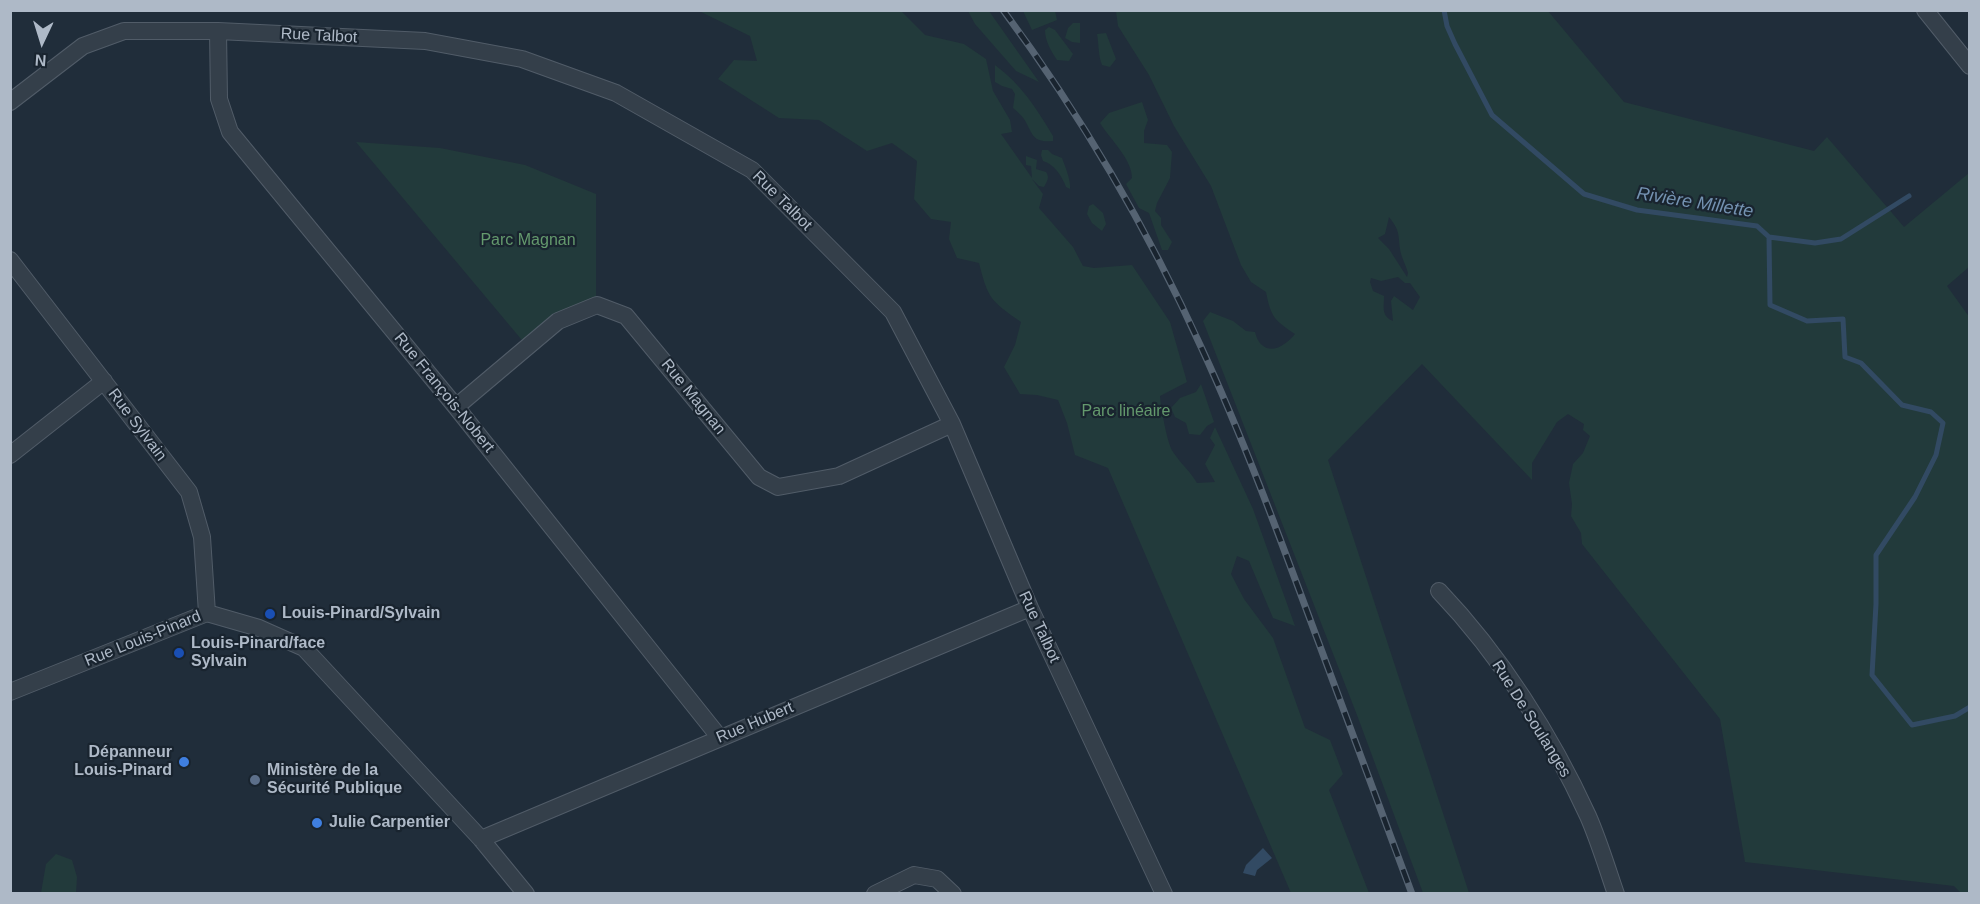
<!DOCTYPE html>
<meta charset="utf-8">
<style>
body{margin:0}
#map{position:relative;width:1980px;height:904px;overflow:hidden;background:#202d3a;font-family:Arial,sans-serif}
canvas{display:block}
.frame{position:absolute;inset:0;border:12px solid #aeb9c7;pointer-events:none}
.north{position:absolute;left:12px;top:12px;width:60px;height:60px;-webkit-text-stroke:4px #19242f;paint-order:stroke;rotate:184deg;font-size:16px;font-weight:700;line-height:24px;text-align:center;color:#aeb9c7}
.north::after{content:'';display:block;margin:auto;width:21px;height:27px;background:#aeb9c7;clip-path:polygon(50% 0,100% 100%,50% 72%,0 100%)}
</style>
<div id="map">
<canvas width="1980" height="904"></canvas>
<div class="frame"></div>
<div class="north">N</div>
</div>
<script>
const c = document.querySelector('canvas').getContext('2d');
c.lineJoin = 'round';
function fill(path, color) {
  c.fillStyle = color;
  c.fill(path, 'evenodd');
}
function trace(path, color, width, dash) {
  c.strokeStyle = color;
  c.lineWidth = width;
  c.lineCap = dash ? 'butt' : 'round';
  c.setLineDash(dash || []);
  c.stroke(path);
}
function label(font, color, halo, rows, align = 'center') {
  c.font = font + ' Arial,sans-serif';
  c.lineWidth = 4.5;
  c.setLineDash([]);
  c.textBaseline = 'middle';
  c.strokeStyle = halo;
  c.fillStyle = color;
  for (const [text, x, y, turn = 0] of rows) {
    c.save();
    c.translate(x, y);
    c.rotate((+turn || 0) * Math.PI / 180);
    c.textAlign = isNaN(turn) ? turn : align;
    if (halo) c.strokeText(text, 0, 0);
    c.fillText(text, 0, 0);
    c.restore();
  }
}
fill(new Path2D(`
 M 699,11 L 901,11 L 925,35 L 964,44 L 986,59 L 993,91 L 1010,120 L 1012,132 L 1001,134 L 1032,178 L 1031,166 L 1026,165 L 1026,156 L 1037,160 L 1036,169 L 1046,172 C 1050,178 1047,181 1044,187 L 1039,186 L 1032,179 L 1043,194 L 1039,208 L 1073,247 L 1083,266 L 1094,268 L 1132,265 L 1170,322 L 1187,382 L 1160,396 C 1161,408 1167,443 1173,452 C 1181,464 1190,471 1197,483 L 1215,482 L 1205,464 L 1215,445 L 1210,438 L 1215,427 L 1253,509 L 1295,626 L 1273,618 L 1249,561 L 1237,556 L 1231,574 L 1244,599 L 1273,638 L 1305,728 L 1330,740 L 1343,774 L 1329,790 L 1369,893 L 1291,893 L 1108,468 L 1075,455 L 1067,423 L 1058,400 L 1037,395 L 1020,394 L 1004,367 L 1015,345 L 1021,322 C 991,301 988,299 979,263 L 957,258 L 949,239 L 951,222 L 931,219 L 914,199 L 917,161 L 892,143 L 867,151 L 819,120 L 779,118 L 718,79 L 734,60 L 757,61 L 750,36 Z
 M 968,11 L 989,11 L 1039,82 L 1016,71 L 975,24 Z
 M 1023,11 L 1055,11 L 1057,20 L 1032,30 Z
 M 1116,11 L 1548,11 L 1624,102 L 1814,151 L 1827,137 L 1904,227 L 1969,173 L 1969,267 L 1947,286 L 1970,318 L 1969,893 L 1961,893 L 1954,886 L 1745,862 L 1720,719 L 1582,544 L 1581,533 L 1571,516 L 1572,504 L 1569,483 L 1573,464 L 1583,453 L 1590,436 L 1583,430 L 1584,424 L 1568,414 L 1557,422 L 1532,463 L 1532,480 L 1422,364 L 1328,460 L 1469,893 L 1423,893 L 1357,715 L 1203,321 L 1210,312 L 1233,321 L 1246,331 L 1255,332 C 1256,336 1258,342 1262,345 C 1273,355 1288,343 1295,334 C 1274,320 1271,317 1266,292 L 1251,282 L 1241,265 L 1211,186 L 1174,126 L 1149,75 L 1118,26 ZM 1389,217 C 1400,231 1398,233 1400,249 C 1401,257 1406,265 1408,273 L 1407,277 L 1389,249 L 1378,238 L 1385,234 ZM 1398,277 L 1405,283 L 1410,283 L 1420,297 L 1413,310 L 1394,296 L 1391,301 L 1393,321 C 1381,316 1384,307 1384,296 L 1373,291 L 1370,282 L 1371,278 L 1381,281 Z
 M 1073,23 L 1080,23 L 1080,43 L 1072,42 L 1065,38 L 1068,28 Z
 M 1049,27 L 1055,30 L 1073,54 L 1069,61 L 1057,60 C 1051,51 1045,41 1045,30 Z
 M 1106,33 L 1116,59 L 1110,67 L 1102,65 C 1098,55 1099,45 1097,34 Z
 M 995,65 C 1021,84 1037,109 1053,136 L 1053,141 C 1031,143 1033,133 1024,119 C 1021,115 1017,111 1013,108 L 1015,94 L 1012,89 L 1002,86 L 995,82 Z
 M 1142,102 L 1148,120 L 1144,131 L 1144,143 L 1167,145 L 1172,152 L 1170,178 L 1157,203 L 1155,211 L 1161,218 L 1161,225 L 1172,242 L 1168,250 L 1162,250 L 1149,213 L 1139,208 L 1126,184 L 1132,178 C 1132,159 1110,139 1100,123 L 1109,113 Z
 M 356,142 L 440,148 L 525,165 L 596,194 L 596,304 L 526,345 Z
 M 1042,150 L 1048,150 L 1052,154 L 1062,158 C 1065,166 1071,180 1070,189 L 1066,187 C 1062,176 1054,164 1043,161 L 1041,155 Z
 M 1093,204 L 1103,213 L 1106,224 L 1102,231 L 1092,223 L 1087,214 L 1089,206 Z
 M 1201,384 L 1214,422 L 1207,426 L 1200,435 L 1189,434 L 1186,423 L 1175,417 L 1171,408 L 1180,398 L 1196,392 Z
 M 56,854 L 72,860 L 77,877 L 76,893 L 41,893 L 46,864 Z`), '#223a3b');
fill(new Path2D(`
 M 1263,848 L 1272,858 L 1257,870 L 1255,876 L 1243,873 L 1246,865 Z`), '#324a63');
trace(new Path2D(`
 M 1444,10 L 1447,26 L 1455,44 L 1492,115 L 1584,194 L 1637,210 L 1757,226 L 1769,237 L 1770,305 L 1807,321 L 1843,319 L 1845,357 L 1861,363 L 1902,405 L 1931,412 L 1943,423 L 1936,455 L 1915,497 L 1876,555 L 1876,604 L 1872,675 L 1912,725 L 1955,716 L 1970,707
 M 1769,237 L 1815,243 L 1841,239 L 1909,196`), '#324a63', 5);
const minor = new Path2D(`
 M 1925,10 L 1970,66
 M 218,31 L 219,99 L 230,132 L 456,407 L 720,738
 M 10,102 L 83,46 L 124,31 L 218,31 L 425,41 L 522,59 L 616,93 L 752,170 L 893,312 L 952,424 L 1030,608 L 1164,894
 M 10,260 L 189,492 L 202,537 L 207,613
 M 456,407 L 558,321 L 597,305 L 626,316 L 759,477 L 778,487 L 839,476 L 952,424
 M 10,455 L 104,381
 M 1439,591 C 1500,655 1551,735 1588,816 C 1599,841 1607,868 1616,894
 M 10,692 L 207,613 L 259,628 L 304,648 L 481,839 L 526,894
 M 481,839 L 1030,608
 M 875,894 L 914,875 L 937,879 L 953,894`);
trace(minor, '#515c68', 18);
trace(minor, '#343f4a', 16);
const rail = new Path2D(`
 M 1003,10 C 1081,115 1148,230 1202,349 C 1243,438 1277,530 1311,622 C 1345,713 1378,803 1412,894`);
trace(rail, '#556372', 7);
trace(rail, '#19242f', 4.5, [14]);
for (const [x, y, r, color] of [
 [270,614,6,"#1a4fb4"],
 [179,653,6,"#1a4fb4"],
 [184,762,6,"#3f7fe0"],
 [255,780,6,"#5c6f8a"],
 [317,823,6,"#3f7fe0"]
]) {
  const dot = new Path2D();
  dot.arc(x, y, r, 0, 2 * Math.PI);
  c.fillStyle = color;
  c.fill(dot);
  trace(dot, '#19242f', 2);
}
label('16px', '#aeb9c7', '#19242f', [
 ["Rue Talbot",319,36,3],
 ["Rue Talbot",782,201,45],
 ["Rue François-Nobert",444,393,51],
 ["Rue Magnan",693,397,51],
 ["Rue Sylvain",137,425,53],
 ["Rue Talbot",1039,627,65],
 ["Rue Louis-Pinard",143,639,-22],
 ["Rue De Soulanges",1531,719,58],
 ["Rue Hubert",755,723,-23]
]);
label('16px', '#64996d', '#19242f', [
 ["Parc Magnan",528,241],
 ["Parc linéaire",1126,412]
]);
label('bold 16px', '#aeb9c7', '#19242f', [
 ["Louis-Pinard/Sylvain",282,614],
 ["Louis-Pinard/face",191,644],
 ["Sylvain",191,662],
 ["Dépanneur",172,753,"right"],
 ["Louis-Pinard",172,771,"right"],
 ["Ministère de la",267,771],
 ["Sécurité Publique",267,789],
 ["Julie Carpentier",329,823]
], 'left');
label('italic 18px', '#7492b1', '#19242f', [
 ["Rivière Millette",1695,203,9]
]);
</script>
